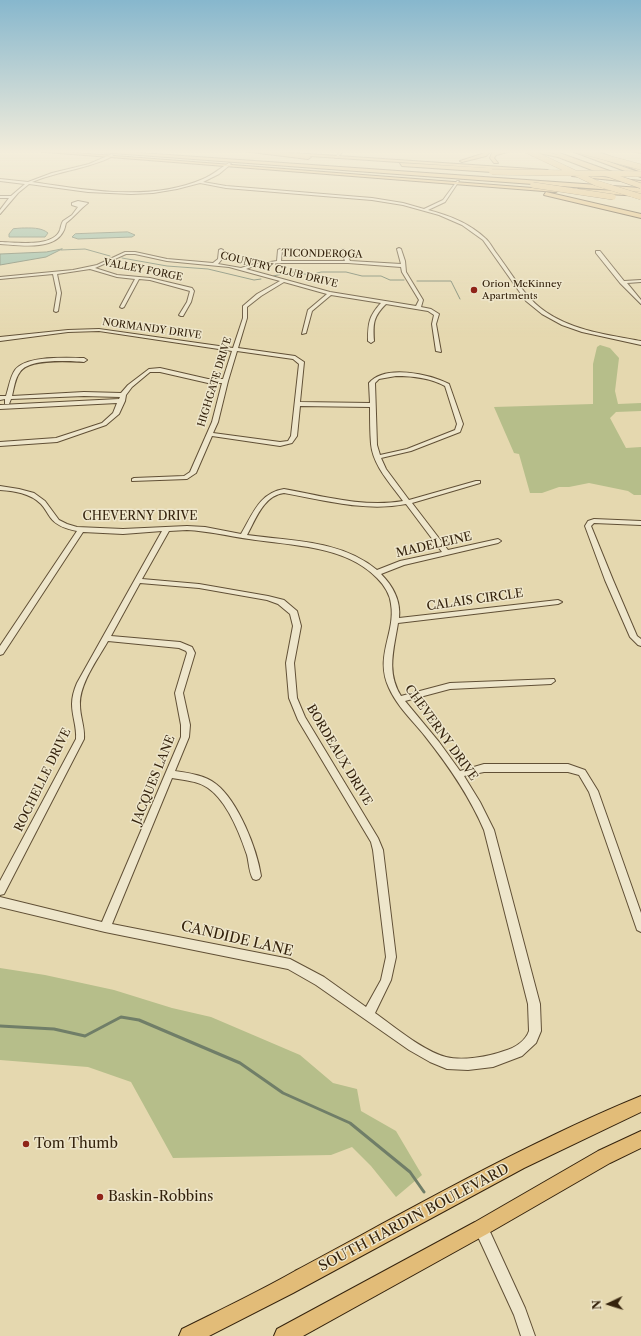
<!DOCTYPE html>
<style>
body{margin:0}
#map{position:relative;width:641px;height:1336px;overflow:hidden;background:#e5d8af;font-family:"Libre Caslon Text",serif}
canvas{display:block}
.north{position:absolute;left:589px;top:1284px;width:40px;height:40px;-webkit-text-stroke:3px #eee6cb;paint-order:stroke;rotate:266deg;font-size:11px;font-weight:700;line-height:16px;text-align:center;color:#35230d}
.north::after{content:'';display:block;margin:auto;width:14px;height:18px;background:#35230d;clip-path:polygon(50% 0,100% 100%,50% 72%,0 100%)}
</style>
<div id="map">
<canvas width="641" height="1336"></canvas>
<div class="north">N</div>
</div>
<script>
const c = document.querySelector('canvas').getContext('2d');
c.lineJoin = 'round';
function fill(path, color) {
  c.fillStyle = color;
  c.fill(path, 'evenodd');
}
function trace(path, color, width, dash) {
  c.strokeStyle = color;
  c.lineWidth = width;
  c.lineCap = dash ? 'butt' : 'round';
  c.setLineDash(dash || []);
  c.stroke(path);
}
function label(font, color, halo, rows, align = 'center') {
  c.font = font + ' "Libre Caslon Text",serif';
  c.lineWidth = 3;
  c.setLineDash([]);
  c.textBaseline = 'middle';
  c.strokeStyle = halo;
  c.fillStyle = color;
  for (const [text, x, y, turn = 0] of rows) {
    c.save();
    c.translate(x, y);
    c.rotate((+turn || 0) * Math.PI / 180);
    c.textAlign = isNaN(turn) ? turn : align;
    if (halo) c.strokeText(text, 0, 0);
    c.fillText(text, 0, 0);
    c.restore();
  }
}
fill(new Path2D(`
 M 600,345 L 610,348 L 619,358 L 615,391 L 618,404 L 641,403 L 641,411 L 616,412 L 610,418 L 626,448 L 641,447 L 641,495 L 634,495 L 628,491 L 589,483 L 569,487 L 559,487 L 542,493 L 530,493 L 519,454 L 514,453 L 494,407 L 593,404 L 593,364 L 597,347 Z
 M 0,968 L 45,975 L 114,990 L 172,1008 L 211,1017 L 300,1055 L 333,1083 L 357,1089 L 361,1111 L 396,1131 L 422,1175 L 396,1197 L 371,1166 L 352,1147 L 331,1155 L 173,1158 L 131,1082 L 88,1067 L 0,1060 Z`), '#b6be8a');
const water = new Path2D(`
 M 22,228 C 30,228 41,227 48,233 L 45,237 L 9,237 L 9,234 L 13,229 Z
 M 128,232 L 135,235 L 132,237 L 78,239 L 72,237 L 75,234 Z
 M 62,249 L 46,257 L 0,265 L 0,254 L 46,252 Z`);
fill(water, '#97bba5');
trace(water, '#707e68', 1);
trace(new Path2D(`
 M 61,250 L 85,249 L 110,256
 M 122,258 L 167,266 L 208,269 L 254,280 L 261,279
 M 273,276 L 293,272 L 310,275 L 321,272 L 346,272 L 362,276 L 381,276 L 390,280 L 404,280
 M 417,281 L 451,281 L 460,299`), '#707e68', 1);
trace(new Path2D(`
 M 0,1026 L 54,1029 L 85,1036 L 121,1017 L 139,1020 L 240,1063 L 283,1093 L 350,1123 L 410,1172 L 424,1192`), '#707e68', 3);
const minor = new Path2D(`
 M 341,150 L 344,150 L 337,158 L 335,158 Z
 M 112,154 L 113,156 C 88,169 58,171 32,182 C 87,190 150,202 203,179 C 213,175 220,168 229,163 L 231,164 L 219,174 L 203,182 L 226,186 L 372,198 L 403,203 L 424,209 L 443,200 L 457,181 L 459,181 L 445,202 L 428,210 C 448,215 469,223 485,238 C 490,242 493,249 497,254 C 512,274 525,298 546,312 C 574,331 609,335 641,341 L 641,345 L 582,332 L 562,325 L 542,314 L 526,301 L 483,240 L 462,225 L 439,215 L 403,205 L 372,200 L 226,188 L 200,183 L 177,189 L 153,193 L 131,194 L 88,192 L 29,184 L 18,193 L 0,214 L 0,210 L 9,198 L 0,198 L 0,196 L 11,196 L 25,184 L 0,181 L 0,179 L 28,182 L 52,173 L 89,164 Z
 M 78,201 L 88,203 C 80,209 74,217 66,223 C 65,226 65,229 63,232 C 53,251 18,245 0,244 L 0,242 C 15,242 53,248 60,230 C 61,227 61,224 63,221 L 72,215 L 78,207 L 72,205 L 72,203 Z
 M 399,248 L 401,249 L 405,261 L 406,272 L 423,300 L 421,307 L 431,309 L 439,314 L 436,324 L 441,352 L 436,351 L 432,324 L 434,315 L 428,311 L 386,304 C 373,317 373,323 374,341 L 371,343 L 368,341 C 368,323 369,316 381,303 L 331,295 L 312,311 L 306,333 L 302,334 L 308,310 L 327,294 L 284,282 L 261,296 L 247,307 L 247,318 L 238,348 L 295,356 L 304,362 L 300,402 L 370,403 L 369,383 C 385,364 430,374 449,384 L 463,424 L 460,432 L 411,451 L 381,458 L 386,469 L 409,500 L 476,481 L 480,481 L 480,483 L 412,503 L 448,550 L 498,539 L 501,541 L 498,543 L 404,565 L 381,574 C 393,586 401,601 399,618 L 558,600 L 562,602 L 558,604 L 398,623 C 394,649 386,672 401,696 L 450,683 L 554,679 L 555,681 L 551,684 L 450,689 L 405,701 L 439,742 L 460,771 L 484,764 L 568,764 L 585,770 L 598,791 L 641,913 L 641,932 L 637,930 L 636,927 L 589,792 L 579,775 L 568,772 L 484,772 L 464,776 L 480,802 L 494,830 L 540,1004 L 541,1031 L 536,1043 L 522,1056 L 493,1067 L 468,1070 L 447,1069 L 430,1062 L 409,1050 L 316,985 L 288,969 L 105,932 L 0,907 L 0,897 L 102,922 L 181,737 L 181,725 L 175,693 L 187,653 L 186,651 L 179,648 L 108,641 C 98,659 79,684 80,705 C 80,717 85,727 84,739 L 4,894 L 0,895 L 0,881 L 76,739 C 77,727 72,716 72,704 C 72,697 74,690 77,683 L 162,531 L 123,534 L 83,532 L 3,654 L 0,655 L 0,646 L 77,531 C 67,529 56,526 50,517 C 47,513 45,508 41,504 C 30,493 14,491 0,490 L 0,486 L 19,489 L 34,493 L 45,501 L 59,520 L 67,524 L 77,527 L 123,529 L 187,526 L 205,527 L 241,534 C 253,514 259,493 284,489 C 323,496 364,508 403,501 C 391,484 373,466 371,444 C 370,432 370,419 370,407 L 300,406 L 297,436 L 292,443 L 280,446 L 212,436 L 196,473 L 187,479 L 132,481 L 132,479 L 134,478 L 184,476 L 190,472 L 212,422 L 222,383 L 208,383 L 160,372 L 150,372 L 132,387 L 126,395 L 125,401 L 119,414 L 106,425 L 57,442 L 0,446 L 0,442 L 56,438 L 102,423 L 113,413 L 117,403 L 0,409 L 0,405 L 119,399 L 120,397 L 84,396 L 11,399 L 9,404 L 5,404 L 5,399 L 0,400 L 0,396 L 6,396 C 9,387 10,377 15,370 C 26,355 67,358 84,358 L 87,360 L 84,362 C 69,361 29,358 20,372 C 15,378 14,388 12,396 L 84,392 L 121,393 L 128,385 L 149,369 L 160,368 L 208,379 L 223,379 L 232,351 L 99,331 L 68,332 L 0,341 L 0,337 L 68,330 L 99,329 L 233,348 L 243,318 L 243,306 L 257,294 L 280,281 L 229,267 L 167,261 L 135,254 L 126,254 L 95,268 L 117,275 L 150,278 L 192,288 L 194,291 L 191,302 L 183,316 L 181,316 L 179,315 L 187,302 L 190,291 L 150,280 L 139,279 L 124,307 L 122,308 L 120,307 L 135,279 L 117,277 L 90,269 L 57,274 L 61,293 L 58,311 L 56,312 L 54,311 L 57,293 L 53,274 L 0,279 L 0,277 L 73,270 L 97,265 L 125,252 L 135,252 L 167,259 L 213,263 L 218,259 L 219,250 L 221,249 L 223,250 L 222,259 L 218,264 L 241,268 L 250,265 L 277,261 L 278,250 L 280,249 L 282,250 L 281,261 L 345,261 L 341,250 L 343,249 L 345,250 L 350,261 L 401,264 L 397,249 ZM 279,263 L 348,263 L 401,267 L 402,272 L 419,300 L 416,306 L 330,292 L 246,269 L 251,267 ZM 237,351 L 293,359 L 299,364 L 291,436 L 288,441 L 280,442 L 213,433 L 218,422 L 228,381 ZM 396,376 C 413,376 430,378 445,386 L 457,424 L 455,430 L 407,449 L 380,455 L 377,445 L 375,383 L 379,379 ZM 284,493 C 324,500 365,512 406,504 L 442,552 L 400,561 L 377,570 C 342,540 290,541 247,535 C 256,519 263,496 284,493 ZM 187,530 C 208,531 228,536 249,539 C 292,546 345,545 377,578 C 384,585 390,594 391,604 C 396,633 374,656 389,688 C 397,706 412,720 425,736 C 448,765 469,795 484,830 L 528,1004 L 529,1031 C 525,1042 514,1048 504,1051 C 488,1057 462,1061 446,1057 C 423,1051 395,1027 375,1013 L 391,980 L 396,957 L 383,850 L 378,838 L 305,717 L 297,698 L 294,663 L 301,626 L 297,611 L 284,600 L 268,596 L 199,584 L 142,579 L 169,531 ZM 140,583 L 199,588 L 267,600 L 278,604 L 290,614 L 293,626 L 286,663 L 289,698 L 298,720 L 371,842 L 373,850 L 386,957 L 381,980 L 366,1007 L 324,977 L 290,959 L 112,924 L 172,778 C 184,780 198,781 208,788 C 227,801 240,834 247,855 C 249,863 249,872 253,879 L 256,880 L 259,879 L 261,876 C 257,849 238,801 216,784 C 205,775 188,773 175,771 L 189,737 L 190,725 L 183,693 L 195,653 L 192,647 L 180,642 L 111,636 Z
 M 596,251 L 600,251 L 624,281 L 641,280 L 641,282 L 627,283 L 641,300 L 641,304 L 620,283 L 596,253 Z
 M 594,519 L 641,521 L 641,525 L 594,523 L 591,526 L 613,580 L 637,636 L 641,639 L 641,646 L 638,645 L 630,637 L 605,580 L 585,526 L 588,521 Z
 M 481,1221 L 486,1223 L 525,1308 L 535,1336 L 521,1336 L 514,1315 L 474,1228 L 476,1223 Z`);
const major = new Path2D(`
 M 21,150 L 36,150 L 559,190 L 556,192 Z
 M 228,150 L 245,150 L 275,153 L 273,154 Z
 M 488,150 L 492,150 L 486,156 L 462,162 L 460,161 L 482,154 Z
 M 508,150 L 515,150 L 496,155 L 494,158 L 498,163 L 494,163 L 490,158 L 492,153 Z
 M 524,150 C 542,148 594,164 609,174 L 605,175 L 558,157 Z
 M 589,150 L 594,150 L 641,169 L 641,172 Z
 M 627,150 L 641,151 L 641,153 Z
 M 293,153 L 547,170 L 549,171 L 547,172 L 295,155 Z
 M 574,174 L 641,181 L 641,183 L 572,176 Z
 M 578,189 L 641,192 L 641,196 L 576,192 Z
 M 546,192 L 641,214 L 641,218 L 544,195 Z
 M 641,1096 L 641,1112 L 524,1168 L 293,1293 L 209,1336 L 179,1336 L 182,1329 C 220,1310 258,1292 295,1271 C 409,1210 522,1145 641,1096 Z
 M 641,1131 L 641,1148 L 610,1163 L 487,1234 L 303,1336 L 274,1336 L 277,1329 L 475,1222 L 598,1151 Z`);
const highway = new Path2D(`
 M 97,150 L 641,188 L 641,192 L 99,152 Z
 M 261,150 L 308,155 L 311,157 L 308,159 L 259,153 Z
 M 545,150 L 551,150 L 618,174 L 613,175 Z
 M 569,150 L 575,150 L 641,173 L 641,177 Z
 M 400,163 L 507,169 L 510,171 L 507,173 L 402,166 Z`);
trace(minor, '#615036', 2);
trace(major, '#35230d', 2);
trace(highway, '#35230d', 2);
fill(minor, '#eee6cb');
fill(major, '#e2bc78');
fill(highway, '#e2bc78');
const majorBridge = new Path2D(`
 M 607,174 L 641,186`);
const highwayBridge = new Path2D(`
 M 526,150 L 596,183 L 641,197
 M 578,150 L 641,167
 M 492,172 L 641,174
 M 533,185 L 613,197`);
trace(majorBridge, '#35230d', 6, []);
trace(highwayBridge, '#35230d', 6, []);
trace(majorBridge, '#e2bc78', 5);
trace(highwayBridge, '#e2bc78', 5.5);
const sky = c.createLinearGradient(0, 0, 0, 337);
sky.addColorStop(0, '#87b7cd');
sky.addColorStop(0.45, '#f3eddb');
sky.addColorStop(1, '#f3eddb00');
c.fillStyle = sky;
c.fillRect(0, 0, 641, 337);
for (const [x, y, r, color] of [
 [474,290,4,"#8f2418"],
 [26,1144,4,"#8f2418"],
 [100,1197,4,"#8f2418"]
]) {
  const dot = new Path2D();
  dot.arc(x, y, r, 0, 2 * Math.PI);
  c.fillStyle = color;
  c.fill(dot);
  trace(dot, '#eee6cb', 1.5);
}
label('10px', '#35230d', '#eee6cb', [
 ["TICONDEROGA",322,254,1],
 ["VALLEY FORGE",143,270,11],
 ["COUNTRY CLUB DRIVE",279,270,14],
 ["NORMANDY DRIVE",152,329,8],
 ["HIGHGATE DRIVE",215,382,-73]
]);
label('10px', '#35230d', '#eee6cb', [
 ["Orion McKinney",482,284],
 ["Apartments",482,296]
], 'left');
label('12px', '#35230d', '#eee6cb', [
 ["CHEVERNY DRIVE",140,517],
 ["MADELEINE",434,545,-13],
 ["CALAIS CIRCLE",475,600,-8],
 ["CHEVERNY DRIVE",441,733,54],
 ["BORDEAUX DRIVE",339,755,59],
 ["ROCHELLE DRIVE",43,780,-64],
 ["JACQUES LANE",154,780,-68]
]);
label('14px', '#35230d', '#eee6cb', [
 ["CANDIDE LANE",237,939,13],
 ["SOUTH HARDIN BOULEVARD",414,1218,-28]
]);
label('14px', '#35230d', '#eee6cb', [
 ["Tom Thumb",34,1144],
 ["Baskin-Robbins",108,1197]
], 'left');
</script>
